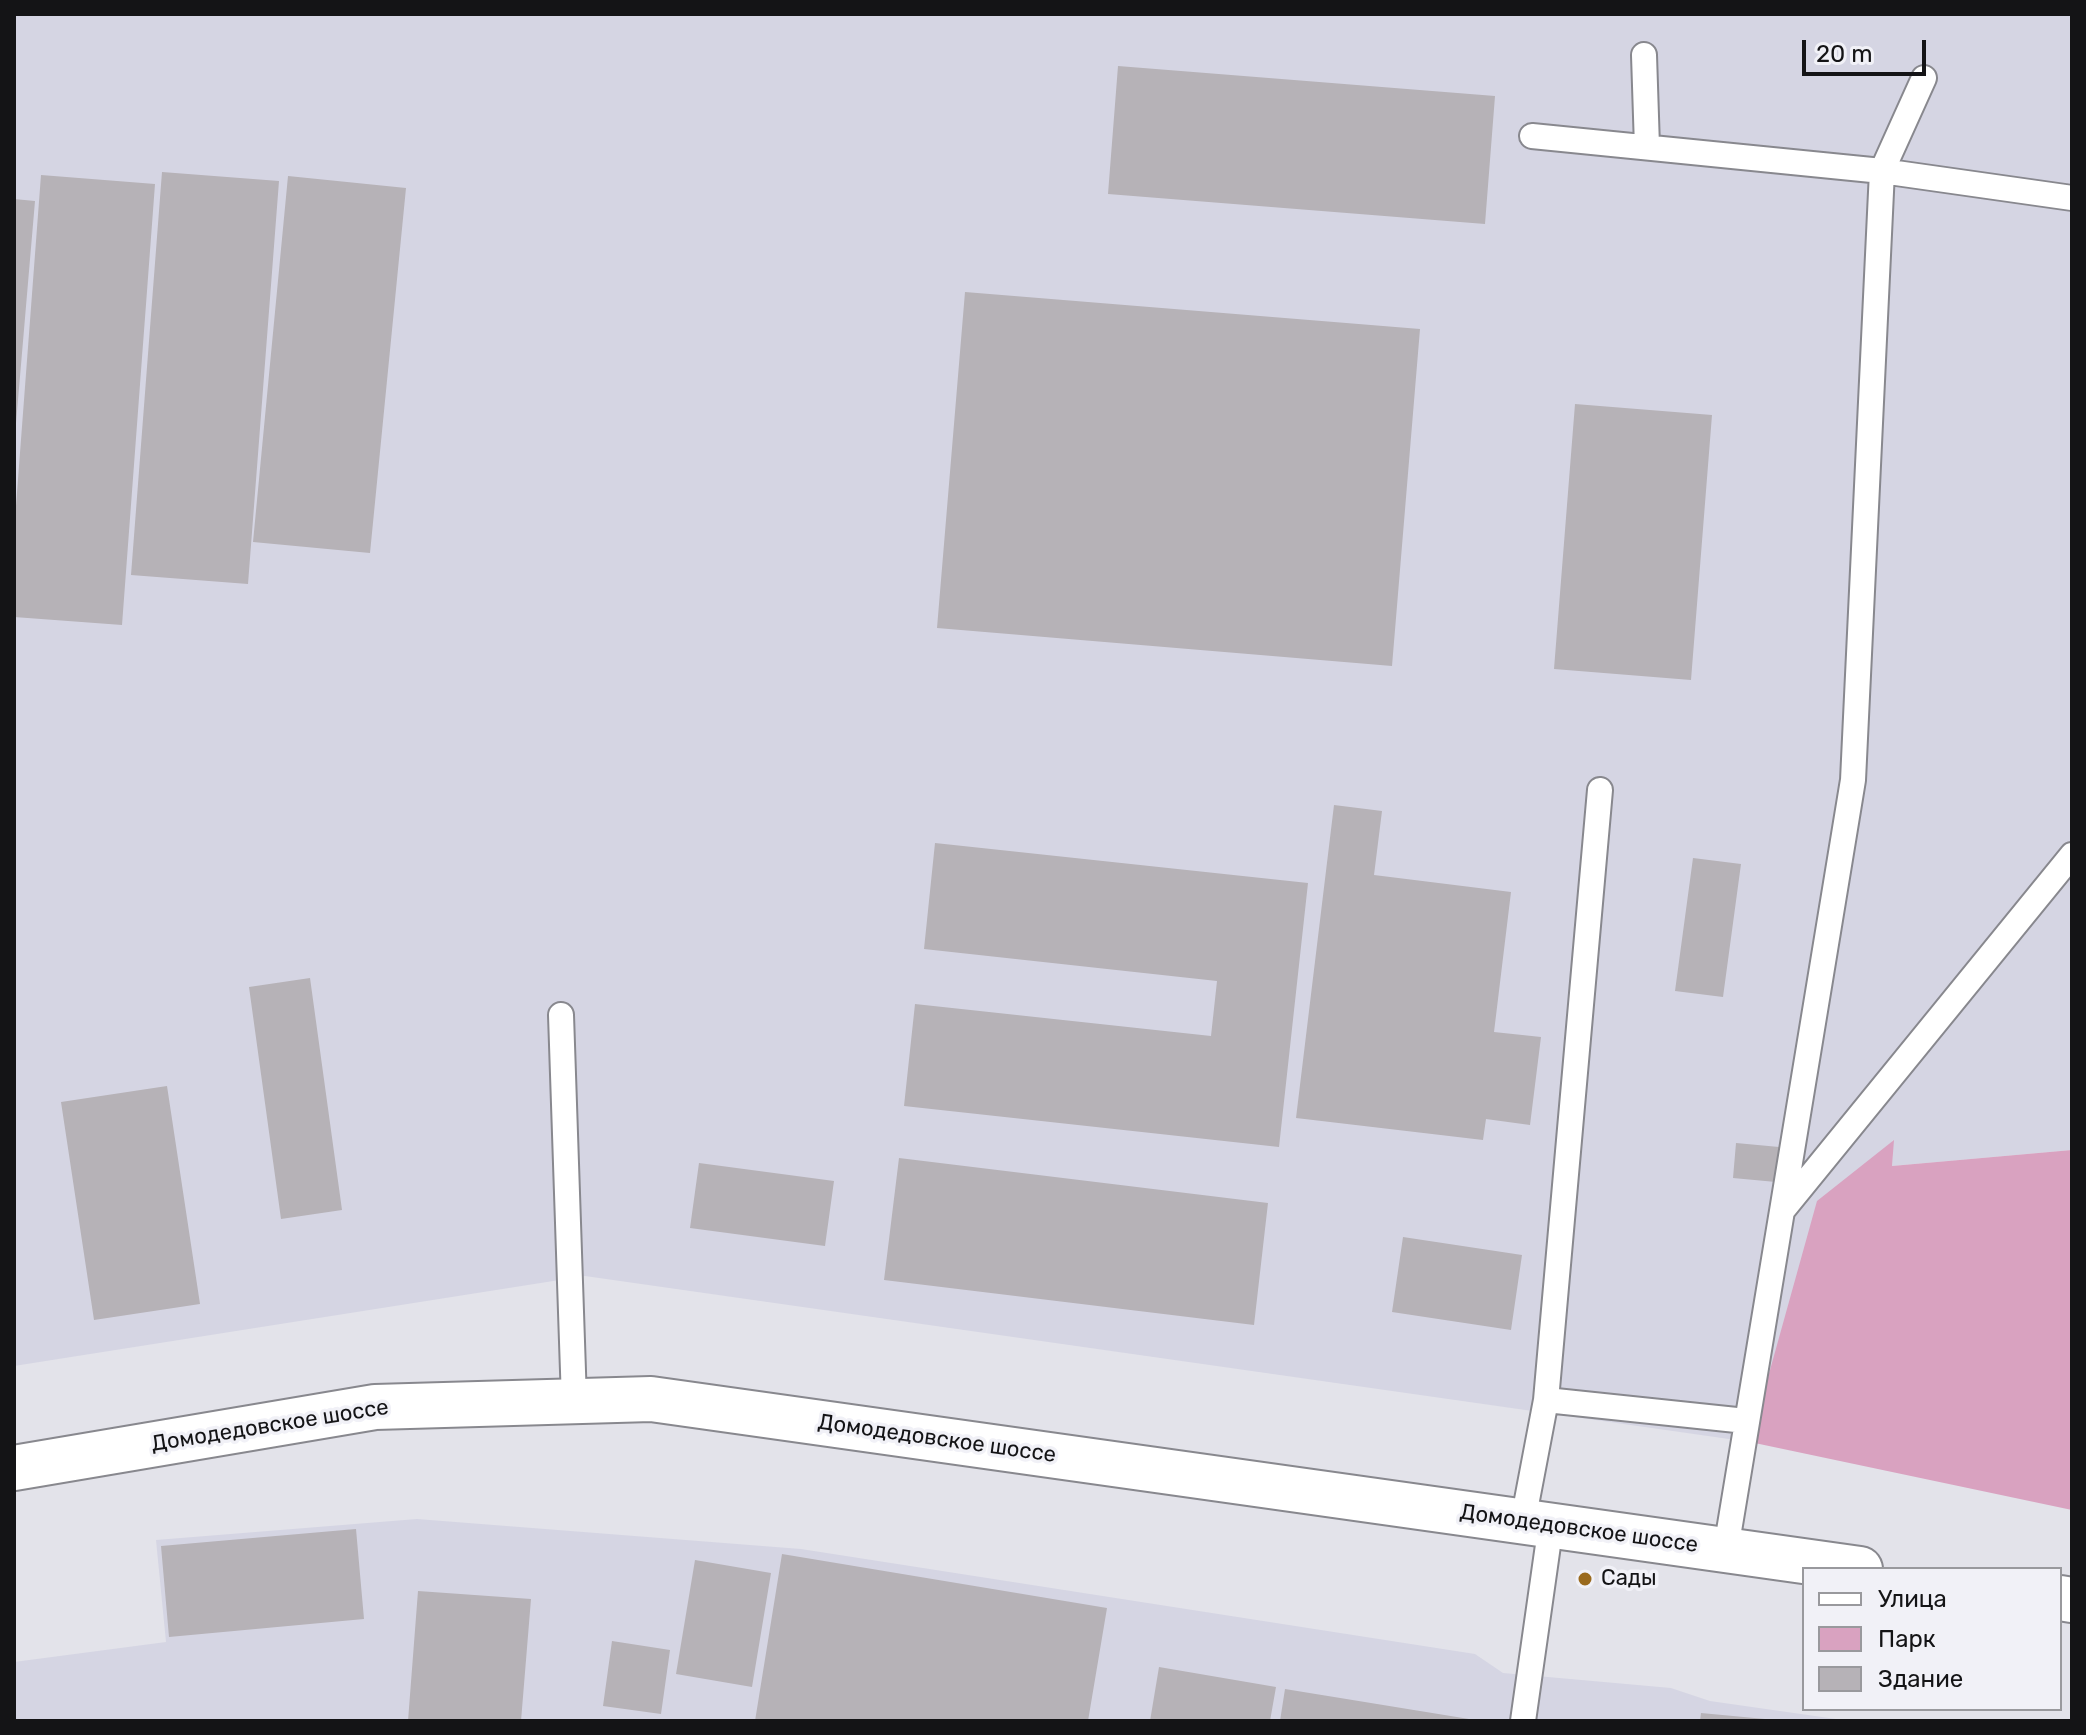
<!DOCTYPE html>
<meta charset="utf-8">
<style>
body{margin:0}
#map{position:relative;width:2086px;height:1735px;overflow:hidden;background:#e3e3ea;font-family:Rubik,sans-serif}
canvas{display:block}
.frame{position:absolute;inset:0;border:16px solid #141416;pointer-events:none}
.legend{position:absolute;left:1802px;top:1567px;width:260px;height:144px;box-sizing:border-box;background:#f1f1f7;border:2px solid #99999d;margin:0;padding:10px 14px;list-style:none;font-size:24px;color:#141416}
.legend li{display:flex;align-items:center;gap:16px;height:40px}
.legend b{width:40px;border:2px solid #99999d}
.scale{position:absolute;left:1802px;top:40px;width:124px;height:36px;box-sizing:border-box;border:4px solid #141416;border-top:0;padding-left:10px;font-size:24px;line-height:28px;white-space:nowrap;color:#141416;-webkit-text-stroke:6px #f1f1f7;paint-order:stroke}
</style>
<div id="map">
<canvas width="2086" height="1735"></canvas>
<div class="frame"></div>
<ul class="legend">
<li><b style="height:10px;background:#fff"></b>Улица</li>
<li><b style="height:22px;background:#d9a2c0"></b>Парк</li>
<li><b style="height:22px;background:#b6b2b7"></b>Здание</li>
</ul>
<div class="scale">20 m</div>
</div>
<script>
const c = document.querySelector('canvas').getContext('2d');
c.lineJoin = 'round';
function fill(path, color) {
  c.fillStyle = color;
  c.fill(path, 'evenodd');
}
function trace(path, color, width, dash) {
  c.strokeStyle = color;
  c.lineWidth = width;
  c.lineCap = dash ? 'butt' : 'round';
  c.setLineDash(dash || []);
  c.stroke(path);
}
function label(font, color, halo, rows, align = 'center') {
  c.font = font + ' Rubik,sans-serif';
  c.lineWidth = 7;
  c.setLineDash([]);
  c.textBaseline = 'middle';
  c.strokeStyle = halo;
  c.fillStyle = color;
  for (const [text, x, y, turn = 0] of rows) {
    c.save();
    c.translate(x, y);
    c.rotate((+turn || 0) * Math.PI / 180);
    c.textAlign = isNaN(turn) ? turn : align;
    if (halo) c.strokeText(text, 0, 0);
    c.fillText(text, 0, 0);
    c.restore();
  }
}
fill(new Path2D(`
 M 14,14 L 2072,14 L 2072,1150 L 1892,1166 L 1893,1140 L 1750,1442 L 585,1276 L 14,1366 Z
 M 417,1519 L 801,1549 L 1475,1654 L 1503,1673 L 1671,1688 L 1710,1701 L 1850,1721 L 14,1721 L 14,1662 L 166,1642 L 156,1540 Z`), '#d5d5e3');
fill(new Path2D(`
 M 1894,1140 L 1892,1166 L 2072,1150 L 2072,1510 L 1750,1442 L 1817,1201 Z`), '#d9a2c0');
fill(new Path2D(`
 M 1118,66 L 1495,96 L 1485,224 L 1108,194 Z
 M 162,172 L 279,181 L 248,584 L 131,575 Z
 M 41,175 L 155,184 L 122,625 L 14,617 L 14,532 Z
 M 288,176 L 406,188 L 370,553 L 253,542 Z
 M 14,199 L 35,201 L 16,423 L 14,423 Z
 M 965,292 L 1420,329 L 1392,666 L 937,628 Z
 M 1575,404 L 1712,415 L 1691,680 L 1554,669 Z
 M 1334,805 L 1382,811 L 1374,875 L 1511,892 L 1494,1032 L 1541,1037 L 1530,1125 L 1486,1119 L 1483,1140 L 1296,1118 Z
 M 935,843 L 1308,883 L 1279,1147 L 904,1106 L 915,1004 L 1211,1036 L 1217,981 L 924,949 Z
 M 1693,858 L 1741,864 L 1723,997 L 1675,991 Z
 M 310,978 L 342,1210 L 281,1219 L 249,987 Z
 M 167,1086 L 200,1304 L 94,1320 L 61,1102 Z
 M 1736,1143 L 1779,1147 L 1776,1182 L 1733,1178 Z
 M 899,1158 L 1268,1203 L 1254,1325 L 884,1280 Z
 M 699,1163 L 834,1181 L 825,1246 L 690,1228 Z
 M 1403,1237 L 1522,1255 L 1511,1330 L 1392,1312 Z
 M 356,1529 L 364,1619 L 169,1637 L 161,1546 Z
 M 782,1554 L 1107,1608 L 1088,1721 L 755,1721 Z
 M 695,1560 L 771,1573 L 752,1687 L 676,1674 Z
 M 418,1591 L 531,1599 L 521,1721 L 408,1721 Z
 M 612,1641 L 670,1650 L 661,1714 L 603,1706 Z
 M 1159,1667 L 1276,1687 L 1270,1721 L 1150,1721 Z
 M 1285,1689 L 1469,1719 L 1468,1721 L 1280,1721 Z
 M 1701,1713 L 1765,1719 L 1765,1721 L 1700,1721 Z`), '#b6b2b7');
const lane = new Path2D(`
 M 1644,55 L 1647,147
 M 1532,136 L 1882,171 L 2072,198
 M 561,1015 L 574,1401
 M 1782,1211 L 1853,780 L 1882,171 L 1924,78
 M 1546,1400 L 1600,790
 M 1523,1521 L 1546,1400 L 1746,1421
 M 1726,1549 L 1782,1211 L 2072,855
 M 1523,1721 L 1551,1524`);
const secondary = new Path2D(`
 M 14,1468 L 375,1407 L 651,1399 L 1860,1569
 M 2060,1598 L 2072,1600`);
trace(lane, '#88888e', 28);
trace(secondary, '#88888e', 48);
trace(lane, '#fff', 24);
trace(secondary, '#fff', 44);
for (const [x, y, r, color] of [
 [1585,1579,8,"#9a6a1d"]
]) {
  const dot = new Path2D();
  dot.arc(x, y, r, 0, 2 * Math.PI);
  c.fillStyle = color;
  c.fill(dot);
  trace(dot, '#f1f1f7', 3);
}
label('22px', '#141416', '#f1f1f7', [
 ["Домодедовское шоссе",270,1426,-9],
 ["Домодедовское шоссе",937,1439,8],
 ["Домодедовское шоссе",1579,1529,8]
]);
label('22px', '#141416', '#f1f1f7', [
 ["Сады",1601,1579]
], 'left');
</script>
